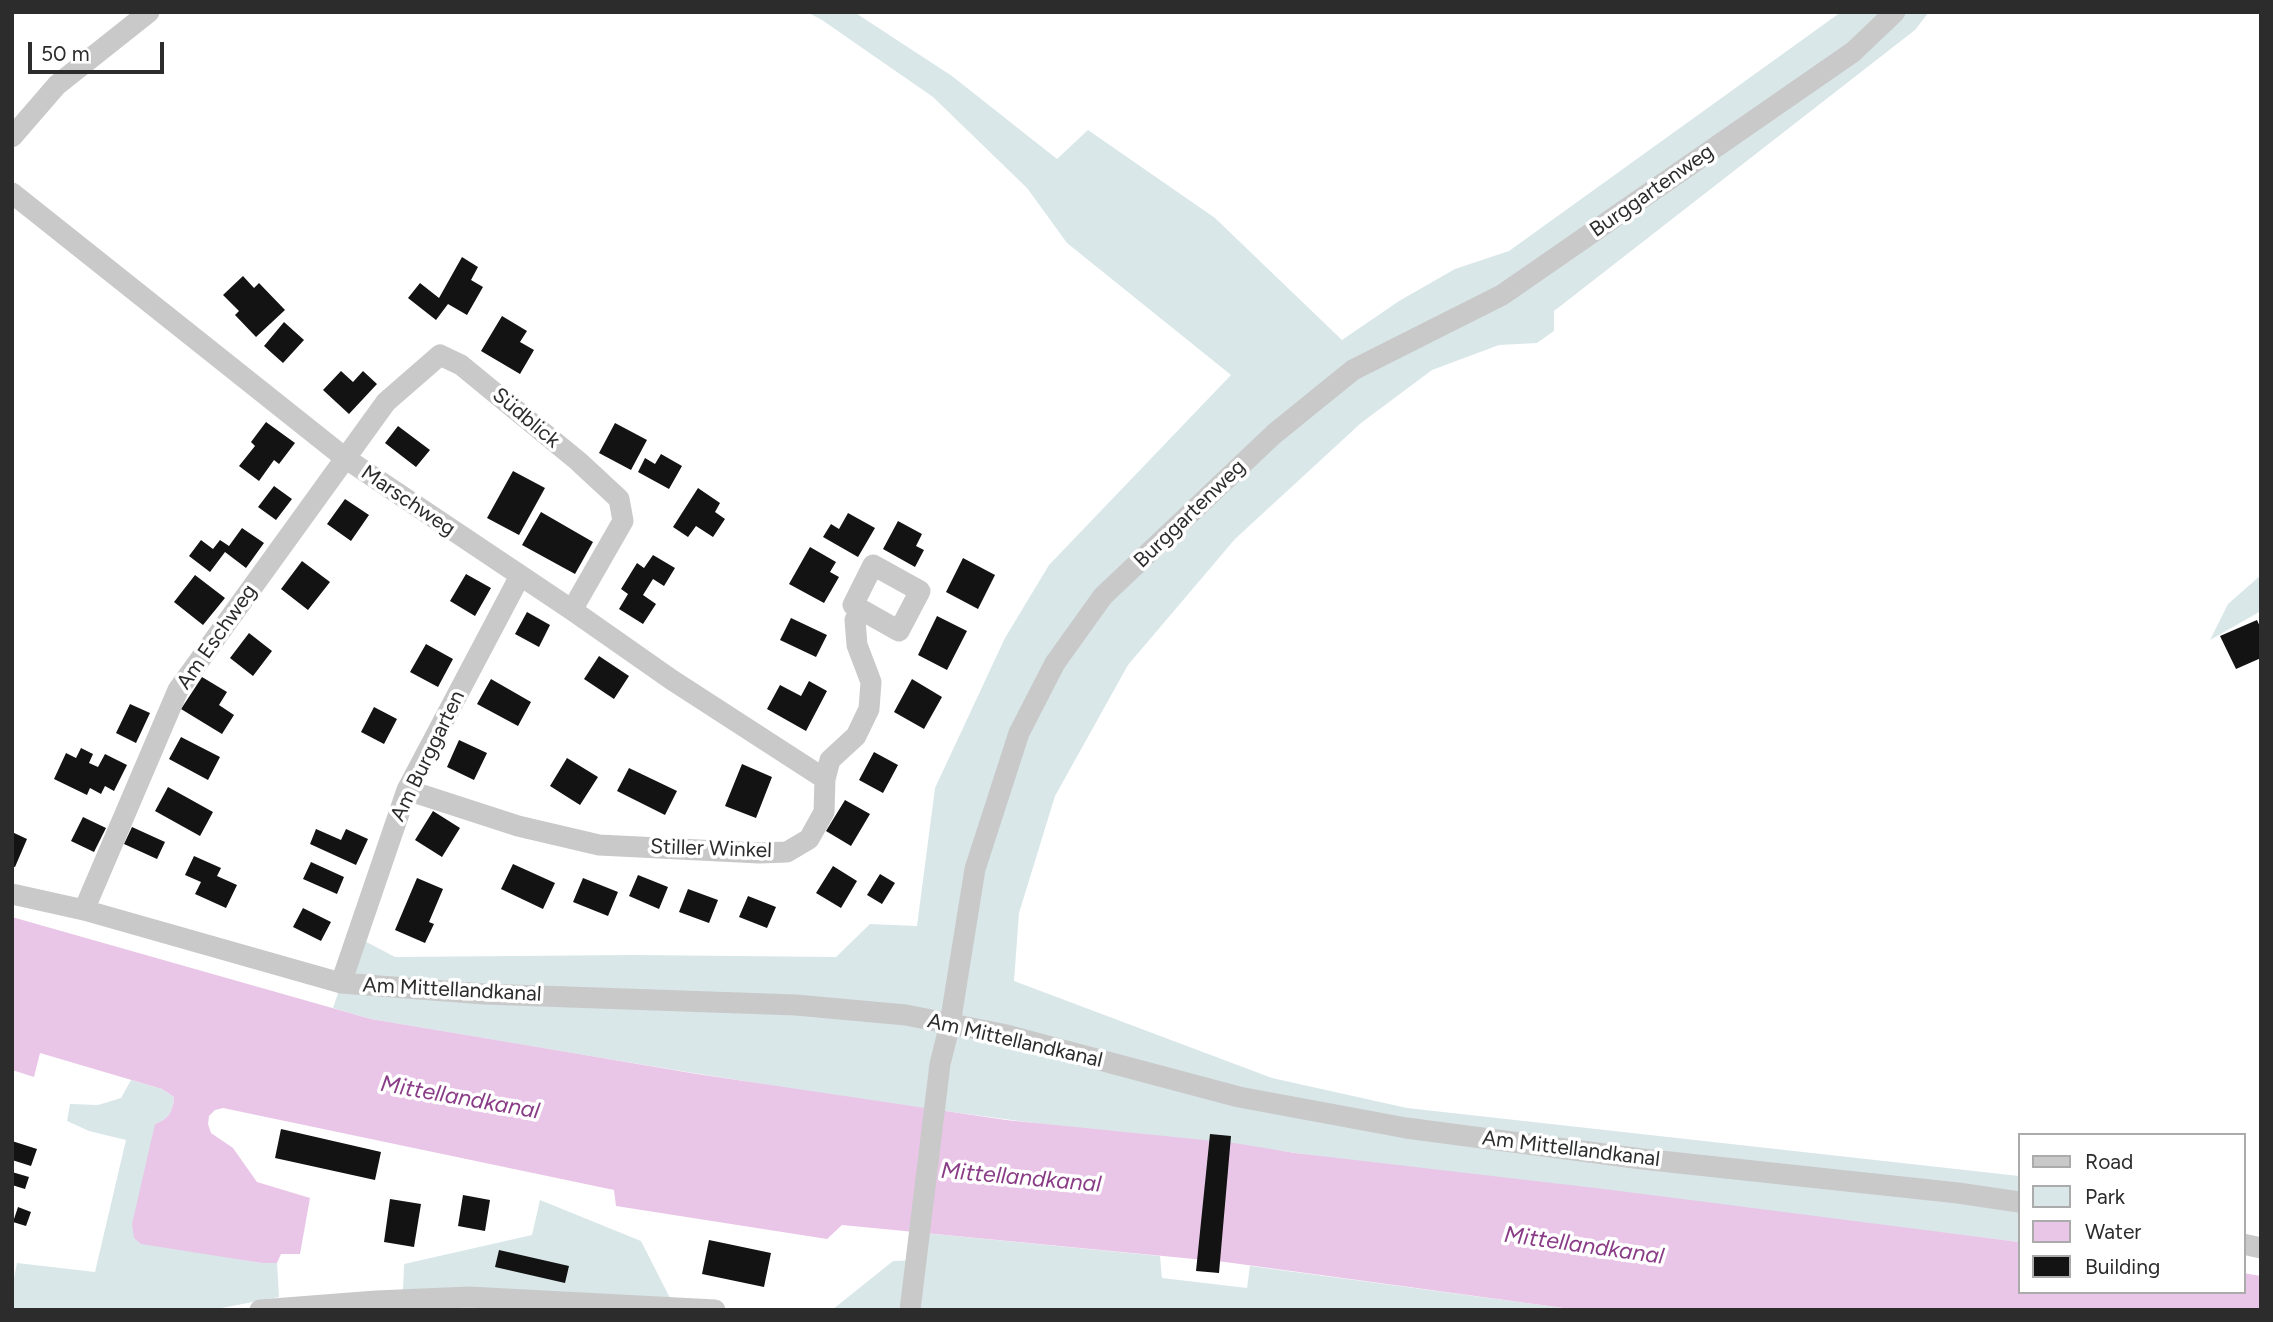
<!DOCTYPE html>
<meta charset="utf-8">
<style>
body{margin:0}
#map{position:relative;width:2273px;height:1322px;overflow:hidden;background:#fff;font-family:Figtree,sans-serif}
canvas{display:block}
.frame{position:absolute;inset:0;border:14px solid #2c2c2c;pointer-events:none}
.legend{position:absolute;left:2018px;top:1133px;width:228px;height:161px;box-sizing:border-box;background:#fff;border:2px solid #ababab;margin:0;padding:9px 12px;list-style:none;font-size:21px;color:#2c2c2c}
.legend li{display:flex;align-items:center;gap:14px;height:35px}
.legend b{width:35px;border:2px solid #ababab}
.scale{position:absolute;left:28px;top:42px;width:136px;height:32px;box-sizing:border-box;border:4px solid #2c2c2c;border-top:0;padding-left:9px;font-size:21px;line-height:24px;white-space:nowrap;color:#2c2c2c;-webkit-text-stroke:5px #fff;paint-order:stroke}
</style>
<div id="map">
<canvas width="2273" height="1322"></canvas>
<div class="frame"></div>
<ul class="legend">
<li><b style="height:9px;background:#c9c9c9"></b>Road</li>
<li><b style="height:19px;background:#d9e7e9"></b>Park</li>
<li><b style="height:19px;background:#e9c6e7"></b>Water</li>
<li><b style="height:19px;background:#131313"></b>Building</li>
</ul>
<div class="scale">50 m</div>
</div>
<script>
const c = document.querySelector('canvas').getContext('2d');
c.lineJoin = 'round';
function fill(path, color) {
  c.fillStyle = color;
  c.fill(path, 'evenodd');
}
function trace(path, color, width, dash) {
  c.strokeStyle = color;
  c.lineWidth = width;
  c.lineCap = dash ? 'butt' : 'round';
  c.setLineDash(dash || []);
  c.stroke(path);
}
function label(font, color, halo, rows, align = 'center') {
  c.font = font + ' Figtree,sans-serif';
  c.lineWidth = 7;
  c.setLineDash([]);
  c.textBaseline = 'middle';
  c.strokeStyle = halo;
  c.fillStyle = color;
  for (const [text, x, y, turn = 0] of rows) {
    c.save();
    c.translate(x, y);
    c.rotate((+turn || 0) * Math.PI / 180);
    c.textAlign = isNaN(turn) ? turn : align;
    if (halo) c.strokeText(text, 0, 0);
    c.fillText(text, 0, 0);
    c.restore();
  }
}
fill(new Path2D(`
 M 807,12 L 854,12 L 952,76 L 1057,159 L 1088,130 L 1215,218 L 1342,340 L 1399,301 L 1455,269 L 1509,251 L 1841,12 L 1929,12 L 1915,30 L 1554,311 L 1554,331 L 1537,343 L 1499,345 L 1432,370 L 1361,423 L 1235,539 L 1128,665 L 1055,796 L 1019,913 L 1014,981 L 1272,1078 L 1407,1108 L 2019,1176 L 2019,1242 L 1325,1157 C 1218,1141 1111,1134 1004,1119 C 792,1091 582,1055 371,1019 L 333,1008 L 357,937 L 395,957 L 635,955 L 836,957 L 870,924 L 917,926 L 935,788 L 1005,638 L 1049,565 L 1231,375 L 1067,243 L 1027,188 L 933,97 L 822,20 Z
 M 2261,575 L 2261,611 L 2210,640 L 2228,604 Z
 M 131,1080 L 162,1089 L 174,1097 C 173,1111 169,1119 155,1124 L 205,1253 L 262,1263 L 277,1263 L 279,1297 L 211,1310 L 12,1310 L 12,1288 L 17,1263 L 95,1272 L 126,1140 L 89,1131 L 67,1121 L 70,1104 L 98,1105 L 121,1098 Z
 M 540,1200 L 641,1241 L 670,1298 L 673,1310 L 387,1310 L 403,1292 L 404,1264 L 532,1235 Z
 M 924,1233 L 1160,1256 L 1162,1278 L 1247,1288 L 1250,1266 L 1578,1310 L 832,1310 L 893,1261 L 921,1260 Z`), '#d9e7e9');
fill(new Path2D(`
 M 12,917 L 371,1019 L 697,1074 L 1006,1120 L 1234,1143 L 1295,1153 L 1604,1189 L 2019,1242 L 2019,1292 L 2243,1292 L 2243,1273 L 2261,1276 L 2261,1310 L 1578,1310 L 1225,1262 L 842,1225 L 827,1239 L 616,1206 L 614,1190 L 223,1108 L 215,1110 L 209,1116 L 208,1124 L 211,1133 L 233,1148 L 257,1182 L 310,1198 L 300,1254 L 281,1254 L 277,1263 L 262,1263 L 141,1244 L 134,1238 L 132,1224 L 155,1124 C 169,1119 173,1111 174,1097 L 162,1089 L 40,1053 L 34,1077 L 12,1070 Z`), '#e9c6e7');
fill(new Path2D(`
 M 462,257 L 478,267 L 471,280 L 483,287 L 467,315 L 448,304 L 436,320 L 408,298 L 420,283 L 439,298 Z
 M 243,276 L 254,288 L 259,283 L 285,310 L 256,337 L 235,315 L 239,311 L 223,295 Z
 M 502,316 L 527,331 L 520,342 L 534,350 L 520,374 L 481,351 Z
 M 284,322 L 304,340 L 283,363 L 264,346 Z
 M 341,371 L 353,382 L 363,371 L 377,384 L 349,414 L 323,390 Z
 M 266,422 L 295,443 L 279,464 L 274,460 L 259,481 L 239,466 L 255,446 L 251,442 Z
 M 615,423 L 647,440 L 631,470 L 599,453 Z
 M 398,426 L 430,450 L 416,467 L 385,443 Z
 M 661,454 L 682,466 L 669,489 L 638,472 L 645,458 L 655,464 Z
 M 513,471 L 545,488 L 519,535 L 487,518 Z
 M 274,486 L 292,499 L 276,520 L 258,507 Z
 M 698,488 L 720,503 L 715,512 L 725,519 L 713,537 L 696,526 L 688,537 L 673,527 Z
 M 345,499 L 369,515 L 351,541 L 327,524 Z
 M 541,512 L 593,542 L 575,574 L 522,545 Z
 M 848,513 L 875,528 L 858,557 L 823,537 L 831,524 L 839,529 Z
 M 898,521 L 922,534 L 916,546 L 924,550 L 915,567 L 883,549 Z
 M 242,528 L 264,543 L 246,568 L 225,552 L 210,572 L 189,556 L 201,540 L 213,549 L 220,540 L 229,546 Z
 M 810,547 L 836,562 L 830,572 L 839,577 L 824,603 L 789,584 Z
 M 653,555 L 675,568 L 664,586 L 653,579 L 643,595 L 656,604 L 643,624 L 619,609 L 628,594 L 621,589 L 637,563 L 644,568 Z
 M 963,558 L 995,575 L 978,609 L 946,592 Z
 M 302,561 L 330,582 L 308,610 L 281,589 Z
 M 466,574 L 491,588 L 475,616 L 450,601 Z
 M 195,575 L 225,598 L 203,625 L 174,602 Z
 M 527,612 L 550,625 L 539,647 L 515,634 Z
 M 937,616 L 967,631 L 947,670 L 918,655 Z
 M 791,618 L 827,635 L 816,657 L 780,640 Z
 M 2257,620 L 2261,629 L 2261,658 L 2236,669 L 2220,636 Z
 M 249,633 L 272,651 L 253,676 L 230,658 Z
 M 426,644 L 453,659 L 438,687 L 410,672 Z
 M 599,656 L 629,676 L 614,699 L 584,679 Z
 M 202,677 L 227,692 L 219,705 L 234,715 L 222,734 L 181,709 Z
 M 491,679 L 531,702 L 518,726 L 477,704 Z
 M 912,679 L 942,697 L 924,729 L 894,712 Z
 M 809,681 L 827,691 L 806,731 L 767,709 L 780,685 L 801,696 Z
 M 130,704 L 150,713 L 136,743 L 116,733 Z
 M 374,707 L 397,719 L 384,744 L 361,732 Z
 M 181,737 L 220,757 L 208,780 L 169,759 Z
 M 459,740 L 487,753 L 474,780 L 447,767 Z
 M 81,748 L 93,754 L 89,763 L 98,767 L 105,754 L 127,765 L 114,791 L 105,786 L 101,794 L 90,788 L 87,795 L 54,779 L 66,753 L 76,758 Z
 M 874,752 L 898,765 L 883,793 L 859,780 Z
 M 567,758 L 598,777 L 580,805 L 550,786 Z
 M 742,764 L 772,777 L 756,818 L 725,806 Z
 M 629,768 L 677,791 L 665,815 L 617,791 Z
 M 168,787 L 213,812 L 200,836 L 155,811 Z
 M 845,800 L 870,814 L 851,846 L 826,831 Z
 M 433,811 L 460,828 L 442,857 L 415,840 Z
 M 83,817 L 106,828 L 94,852 L 71,841 Z
 M 132,827 L 165,842 L 157,859 L 124,844 Z
 M 316,829 L 341,840 L 346,829 L 368,839 L 356,865 L 310,844 Z
 M 12,832 L 27,839 L 15,867 L 12,866 Z
 M 194,856 L 221,868 L 217,876 L 237,885 L 226,908 L 195,894 L 201,882 L 185,875 Z
 M 311,862 L 344,877 L 337,894 L 303,879 Z
 M 513,864 L 555,883 L 543,909 L 501,889 Z
 M 833,866 L 857,881 L 841,908 L 816,893 Z
 M 880,874 L 895,883 L 882,904 L 867,895 Z
 M 638,875 L 668,887 L 659,909 L 629,896 Z
 M 417,878 L 443,889 L 429,922 L 434,924 L 425,943 L 395,930 Z
 M 583,878 L 618,892 L 608,916 L 573,902 Z
 M 688,889 L 718,900 L 709,923 L 679,912 Z
 M 748,896 L 776,907 L 767,928 L 739,917 Z
 M 303,908 L 331,922 L 321,941 L 293,927 Z
 M 281,1129 L 381,1152 L 375,1180 L 275,1158 Z
 M 1210,1134 L 1231,1136 L 1219,1273 L 1196,1271 Z
 M 12,1141 L 37,1149 L 31,1166 L 12,1160 Z
 M 12,1172 L 29,1177 L 25,1189 L 12,1185 Z
 M 463,1195 L 490,1200 L 485,1231 L 458,1226 Z
 M 390,1199 L 421,1204 L 414,1247 L 384,1242 Z
 M 18,1207 L 31,1212 L 26,1226 L 13,1222 Z
 M 709,1240 L 771,1253 L 764,1287 L 702,1274 Z
 M 499,1250 L 569,1266 L 565,1283 L 495,1267 Z`), '#131313');
trace(new Path2D(`
 M 12,137 L 57,85 L 149,12
 M 12,193 L 345,458 L 572,610 L 672,680 L 825,779
 M 873,565 L 920,591 L 899,631 L 853,605 Z
 M 407,790 L 518,826 L 599,845 L 759,853 L 787,852 L 809,839 L 824,812 L 825,779 L 830,760 L 856,736 L 869,709 L 871,682 L 857,645 L 855,620 L 860,610
 M 12,894 L 84,910 L 341,983 L 484,994 L 796,1005 L 906,1015 L 1002,1034 L 1239,1097 L 1406,1128 L 1642,1159 L 1958,1193 L 2019,1202
 M 84,910 L 178,690 L 386,402 L 440,355 L 461,365 L 578,461 L 619,499 L 623,521 L 572,610
 M 341,983 L 407,790 L 520,576
 M 2243,1244 L 2261,1248
 M 260,1310 L 376,1301 L 469,1297 L 715,1310
 M 910,1310 L 940,1064 L 950,1024 L 975,869 L 1019,733 L 1055,663 L 1103,596 L 1274,434 L 1353,370 L 1502,295 L 1853,52 L 1895,12`), '#c9c9c9', 21);
label('21px', '#2c2c2c', '#fff', [
 ["Burggartenweg",1652,191,-35],
 ["Südblick",526,418,40],
 ["Marschweg",408,501,34],
 ["Burggartenweg",1190,514,-44],
 ["Am Eschweg",217,637,-55],
 ["Am Burggarten",428,756,-64],
 ["Stiller Winkel",711,849,2],
 ["Am Mittellandkanal",452,990,3],
 ["Am Mittellandkanal",1015,1041,13],
 ["Am Mittellandkanal",1571,1149,7]
]);
label('italic 23px', '#8a3d87', '#fff', [
 ["Mittellandkanal",460,1098,10],
 ["Mittellandkanal",1021,1178,5],
 ["Mittellandkanal",1584,1246,8]
]);
</script>
